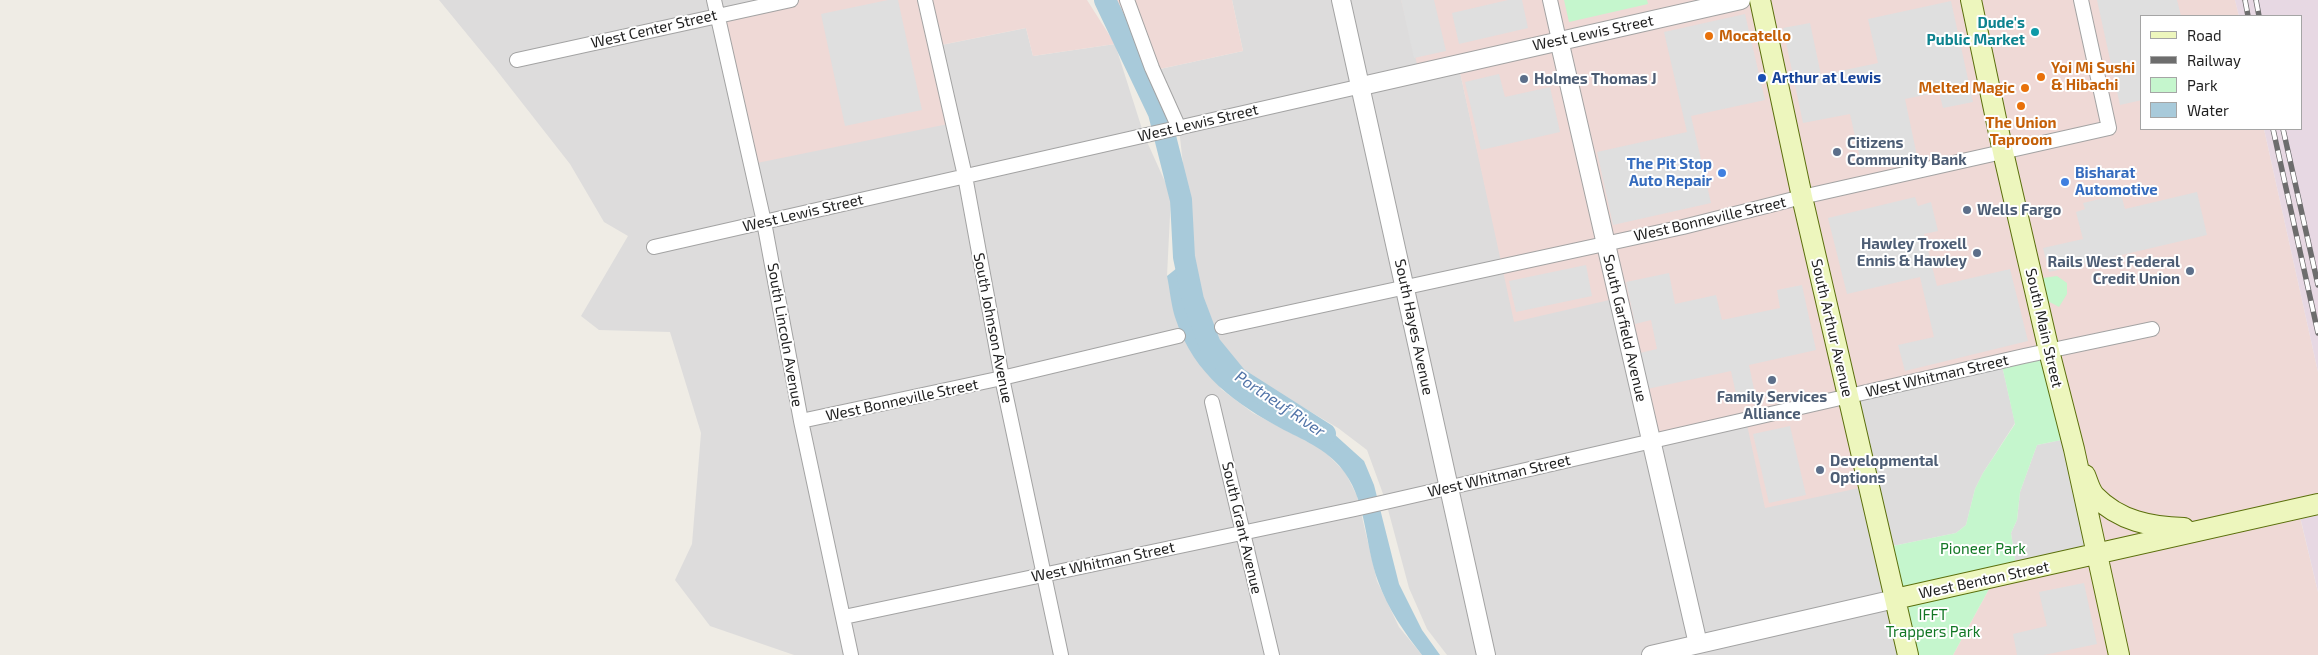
<!DOCTYPE html>
<style>
body{margin:0}
#map{position:relative;width:2318px;height:655px;overflow:hidden;background:#efece5;font-family:"Exo 2",sans-serif}
canvas{display:block}
.legend{position:absolute;left:2140px;top:15px;width:162px;height:115px;box-sizing:border-box;background:#fff;border:1px solid #a5a5a5;margin:0;padding:6px 9px;list-style:none;font-size:15px;color:#1f1f1f}
.legend li{display:flex;align-items:center;gap:10px;height:25px}
.legend b{width:25px;border:1px solid #a5a5a5}
</style>
<div id="map">
<canvas width="2318" height="655"></canvas>
<ul class="legend">
<li><b style="height:6px;background:#edf6bd"></b>Road</li>
<li><b style="height:6px;background:#6d6d6d"></b>Railway</li>
<li><b style="height:14px;background:#c5f6cd"></b>Park</li>
<li><b style="height:14px;background:#a8cada"></b>Water</li>
</ul>
</div>
<script>
const c = document.querySelector('canvas').getContext('2d');
c.lineJoin = 'round';
function fill(path, color) {
  c.fillStyle = color;
  c.fill(path, 'evenodd');
}
function trace(path, color, width, dash) {
  c.strokeStyle = color;
  c.lineWidth = width;
  c.lineCap = dash ? 'butt' : 'round';
  c.setLineDash(dash || []);
  c.stroke(path);
}
function label(font, color, halo, rows, align = 'center') {
  c.font = font + ' "Exo 2",sans-serif';
  c.lineWidth = 4;
  c.setLineDash([]);
  c.textBaseline = 'middle';
  c.strokeStyle = halo;
  c.fillStyle = color;
  for (const [text, x, y, turn = 0] of rows) {
    c.save();
    c.translate(x, y);
    c.rotate((+turn || 0) * Math.PI / 180);
    c.textAlign = isNaN(turn) ? turn : align;
    if (halo) c.strokeText(text, 0, 0);
    c.fillText(text, 0, 0);
    c.restore();
  }
}
fill(new Path2D(`
 M 439,0 L 791,0 L 936,46 L 1026,28 L 1033,56 L 1115,44 L 1144,135 L 1171,195 L 1167,276 L 1221,389 L 1253,413 L 1323,450 L 1345,472 L 1357,496 L 1377,581 L 1399,627 L 1422,655 L 794,655 L 710,626 L 675,580 L 692,544 L 701,433 L 670,332 L 599,330 L 581,316 L 628,236 L 604,222 L 570,164 L 494,67 Z
 M 1232,0 L 1401,0 L 1458,63 L 1503,266 L 1618,298 L 1848,396 L 2001,361 L 2015,423 L 1983,473 L 1975,489 L 1966,525 L 1956,533 L 1883,548 L 1908,655 L 1447,655 L 1427,629 L 1409,588 L 1386,502 L 1367,450 L 1338,428 L 1245,373 L 1218,340 L 1199,288 L 1189,220 L 1179,128 L 1146,72 L 1243,51 Z
 M 2071,438 L 2096,555 L 2017,573 L 2011,533 L 2017,520 L 2020,492 L 2037,445 Z`), '#dddcdc');
fill(new Path2D(`
 M 791,0 L 1087,0 L 1115,44 L 1033,56 L 1026,28 L 936,46 L 953,123 L 752,164 L 718,15 Z
 M 1112,0 L 1232,0 L 1243,51 L 1146,72 Z
 M 1401,0 L 2235,0 L 2239,16 L 2142,16 L 2142,129 L 2264,129 L 2318,372 L 2318,504 L 2298,509 L 2318,592 L 2318,655 L 1953,655 L 1995,578 L 2096,555 L 2049,351 L 1848,396 L 1869,486 L 1765,508 L 1746,420 L 1651,442 L 1618,298 L 1514,322 L 1458,63 L 1419,72 Z`), '#efd9d6');
fill(new Path2D(`
 M 2235,0 L 2318,0 L 2318,372 L 2264,129 L 2302,129 L 2302,16 L 2239,16 Z
 M 2318,504 L 2318,592 L 2298,508 Z`), '#e7d8e3');
fill(new Path2D(`
 M 1564,0 L 1647,0 L 1648,4 L 1569,22 Z
 M 2057,276 L 2067,283 L 2067,294 L 2059,307 L 2044,299 L 2043,278 Z
 M 2049,351 L 2071,438 L 2037,445 L 2020,492 L 2017,520 L 2011,533 L 2017,573 L 1995,578 L 1953,655 L 1908,655 L 1883,548 L 1956,533 L 1966,525 L 1975,489 L 1983,473 L 2015,424 L 2001,361 Z`), '#c5f6cd');
fill(new Path2D(`
 M 888,0 L 898,0 L 922,110 L 845,126 L 821,14 Z
 M 1401,0 L 1434,0 L 1446,51 L 1414,58 Z
 M 1508,0 L 1522,0 L 1528,28 L 1459,44 L 1452,13 Z
 M 2097,0 L 2177,0 L 2181,16 L 2142,16 L 2142,100 L 2120,105 Z
 M 1951,1 L 1973,102 L 1943,108 L 1939,92 L 1905,99 L 1917,156 L 1862,168 L 1850,114 L 1803,123 L 1783,28 L 1810,23 L 1821,75 L 1878,63 L 1868,19 Z
 M 1745,14 L 1765,100 L 1691,116 L 1711,203 L 1613,225 L 1597,152 L 1687,132 L 1664,32 Z
 M 1499,74 L 1505,97 L 1550,87 L 1560,132 L 1481,150 L 1465,82 Z
 M 2197,192 L 2207,235 L 2049,272 L 2043,248 L 2083,239 L 2076,212 L 2085,209 L 2083,203 L 2121,194 L 2125,209 Z
 M 1915,197 L 1918,206 L 1931,202 L 1938,231 L 1924,234 L 1937,286 L 2010,269 L 2028,341 L 1905,371 L 1898,345 L 1934,337 L 1920,277 L 1847,294 L 1828,218 Z
 M 1586,265 L 1592,296 L 1516,312 L 1509,281 Z
 M 1669,273 L 1675,304 L 1716,295 L 1722,320 L 1780,308 L 1777,290 L 1802,285 L 1816,350 L 1749,365 L 1756,399 L 1738,403 L 1731,371 L 1647,389 L 1640,353 L 1657,349 L 1651,320 L 1635,324 L 1626,282 Z
 M 1790,426 L 1806,495 L 1769,503 L 1753,434 Z
 M 2084,583 L 2097,644 L 2044,655 L 2017,655 L 2013,634 L 2047,626 L 2039,592 Z`), '#dfdfdf');
fill(new Path2D(`
 M 1187,260 L 1195,328 L 1227,378 L 1267,408 L 1314,423 L 1334,434 L 1364,461 L 1374,485 L 1399,584 L 1422,630 L 1440,655 L 1422,655 C 1404,632 1388,609 1378,581 C 1365,546 1367,504 1345,473 C 1331,452 1306,441 1284,430 C 1236,404 1194,375 1176,320 C 1171,306 1170,290 1167,276 Z`), '#a8cada');
trace(new Path2D(`
 M 1105,0 L 1159,113 L 1181,200 L 1184,257 L 1193,300 L 1210,345 L 1237,378 L 1325,434`), '#a8cada', 22);
const minor = new Path2D(`
 M 714,0 L 764,222 L 801,421 L 851,655
 M 925,0 L 965,176 L 1002,378 L 1061,655
 M 1127,0 L 1152,68 L 1179,128
 M 1550,0 L 1559,40
 M 517,60 L 791,0
 M 654,247 L 1362,86
 M 1222,327 L 1683,227 L 1802,197 L 2109,128 L 2081,0
 M 1212,402 L 1272,655
 M 801,421 L 1002,378 L 1178,336
 M 844,617 L 1355,509 L 2024,356 L 2152,329`);
const tertiary = new Path2D(`
 M 1341,0 L 1486,655
 M 1559,40 L 1698,644
 M 1362,86 L 1741,0
 M 1651,655 L 1895,599`);
const secondary = new Path2D(`
 M 1760,0 L 1802,197 L 1908,655
 M 1971,0 L 2003,152 L 2049,351 L 2074,449 L 2119,655
 M 2085,475 C 2088,482 2090,491 2095,496 C 2119,521 2151,527 2184,528
 M 1895,599 L 2318,504`);
trace(minor, '#a3a3a3', 16);
trace(tertiary, '#a3a3a3', 20);
trace(secondary, '#5b6f0c', 22);
trace(minor, '#fff', 14);
trace(tertiary, '#fff', 18);
trace(secondary, '#edf6bd', 20);
const rail = new Path2D(`
 M 2245,0 L 2248,16
 M 2256,0 L 2259,16
 M 2273,129 L 2318,333
 M 2283,129 L 2318,285`);
trace(rail, '#6d6d6d', 5.5);
trace(rail, '#fff', 4, [11]);
for (const [x, y, r, color] of [
 [2035,32,5,"#0f9aa8"],
 [1709,36,5,"#e8710a"],
 [2041,77,5,"#e8710a"],
 [1762,78,5,"#1a4fb4"],
 [1524,79,5,"#5c6f8a"],
 [2025,88,5,"#e8710a"],
 [2021,106,5,"#e8710a"],
 [1837,152,5,"#5c6f8a"],
 [1722,173,5,"#3f7fe0"],
 [2065,182,5,"#3f7fe0"],
 [1967,210,5,"#5c6f8a"],
 [1977,253,5,"#5c6f8a"],
 [2190,271,5,"#5c6f8a"],
 [1772,380,5,"#5c6f8a"],
 [1820,470,5,"#5c6f8a"]
]) {
  const dot = new Path2D();
  dot.arc(x, y, r, 0, 2 * Math.PI);
  c.fillStyle = color;
  c.fill(dot);
  trace(dot, '#fff', 2);
}
label('bold 15px', '#0d838f', '#fff', [
 ["Dude's",2025,23],
 ["Public Market",2025,40]
], 'right');
label('15px', '#1f1f1f', '#fff', [
 ["West Center Street",654,29,-13],
 ["West Lewis Street",1593,33,-12],
 ["West Lewis Street",1198,123,-13],
 ["West Lewis Street",803,213,-13],
 ["West Bonneville Street",1710,219,-13],
 ["South Hayes Avenue",1414,327,78],
 ["South Johnson Avenue",993,328,79],
 ["South Garfield Avenue",1625,328,77],
 ["South Arthur Avenue",1832,328,77],
 ["South Main Street",2044,328,77],
 ["South Lincoln Avenue",785,335,80],
 ["West Whitman Street",1937,376,-13],
 ["West Bonneville Street",902,400,-12],
 ["West Whitman Street",1499,476,-13],
 ["South Grant Avenue",1242,528,77],
 ["West Whitman Street",1103,562,-12],
 ["West Benton Street",1984,580,-12]
]);
label('bold 15px', '#c56008', '#fff', [
 ["Mocatello",1719,36],
 ["Yoi Mi Sushi",2051,68],
 ["& Hibachi",2051,85],
 ["Melted Magic",2015,88,"right"],
 ["The Union",2021,123,"center"],
 ["Taproom",2021,140,"center"]
], 'left');
label('bold 15px', '#164399', '#fff', [
 ["Arthur at Lewis",1772,78]
], 'left');
label('bold 15px', '#4e5e75', '#fff', [
 ["Holmes Thomas J",1534,79],
 ["Citizens",1847,143],
 ["Community Bank",1847,160],
 ["Wells Fargo",1977,210],
 ["Hawley Troxell",1967,244,"right"],
 ["Ennis & Hawley",1967,261,"right"],
 ["Rails West Federal",2180,262,"right"],
 ["Credit Union",2180,279,"right"],
 ["Family Services",1772,397,"center"],
 ["Alliance",1772,414,"center"],
 ["Developmental",1830,461],
 ["Options",1830,478]
], 'left');
label('bold 15px', '#366cbe', '#fff', [
 ["The Pit Stop",1712,164],
 ["Auto Repair",1712,181],
 ["Bisharat",2075,173,"left"],
 ["Automotive",2075,190,"left"]
], 'right');
label('15px', '#127724', '#fff', [
 ["Pioneer Park",1983,549],
 ["IFFT",1933,615],
 ["Trappers Park",1933,632]
]);
label('italic 16px', '#5174a8', '#fff', [
 ["Portneuf River",1280,404,34]
]);
</script>
